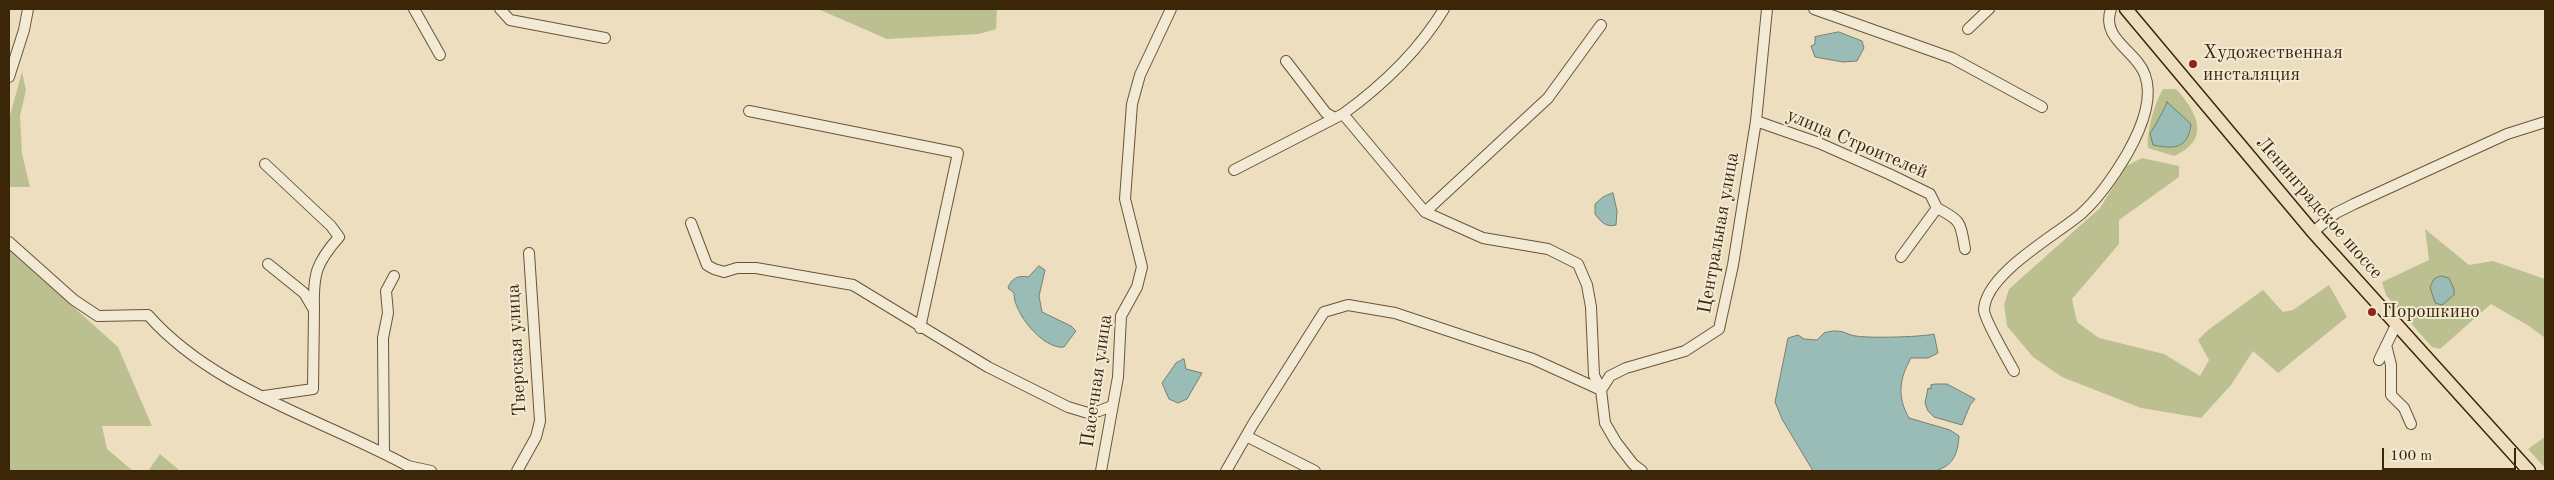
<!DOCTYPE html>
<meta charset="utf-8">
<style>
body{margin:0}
#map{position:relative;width:2554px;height:480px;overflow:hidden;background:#eddec0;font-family:"Old Standard TT",serif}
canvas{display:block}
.frame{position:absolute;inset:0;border:10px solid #3b2707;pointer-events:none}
.scale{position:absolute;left:2382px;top:448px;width:134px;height:22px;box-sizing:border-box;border:2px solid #3b2707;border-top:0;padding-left:6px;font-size:15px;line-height:18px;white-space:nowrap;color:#3b2707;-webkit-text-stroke:4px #f3ead6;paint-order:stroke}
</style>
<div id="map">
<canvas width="2554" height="480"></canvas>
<div class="frame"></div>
<div class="scale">100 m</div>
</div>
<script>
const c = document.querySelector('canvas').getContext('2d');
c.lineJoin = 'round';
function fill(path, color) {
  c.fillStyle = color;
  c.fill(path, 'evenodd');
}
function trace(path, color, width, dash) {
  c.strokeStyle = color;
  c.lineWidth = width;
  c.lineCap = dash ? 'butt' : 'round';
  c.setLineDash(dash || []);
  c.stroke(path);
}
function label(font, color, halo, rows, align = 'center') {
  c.font = font + ' "Old Standard TT",serif';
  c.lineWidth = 4;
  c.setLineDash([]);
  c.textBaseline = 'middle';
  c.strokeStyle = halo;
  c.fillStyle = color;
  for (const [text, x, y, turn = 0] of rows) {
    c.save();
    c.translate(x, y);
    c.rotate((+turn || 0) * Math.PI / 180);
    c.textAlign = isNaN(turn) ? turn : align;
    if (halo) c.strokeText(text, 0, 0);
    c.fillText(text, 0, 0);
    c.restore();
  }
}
fill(new Path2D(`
 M 818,9 L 997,9 L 996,29 L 979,34 L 887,39 Z
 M 22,72 L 26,90 L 20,116 L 22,154 L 30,187 L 9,187 L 9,119 Z
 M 2163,89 L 2176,89 C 2198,113 2211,140 2174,156 L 2148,148 C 2146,133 2155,102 2163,89 Z
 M 2142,158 L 2179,166 L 2179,177 L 2119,220 L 2119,244 L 2072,299 L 2077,322 L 2099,338 L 2164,354 L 2200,376 L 2209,360 L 2198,340 L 2208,330 L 2263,290 L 2283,312 L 2293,310 L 2329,285 L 2347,317 L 2278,373 L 2253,351 L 2231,385 L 2201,418 L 2141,408 L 2062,377 L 2033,357 L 2007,326 L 2004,305 L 2009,289 L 2100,208 L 2126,166 Z
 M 2425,229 L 2469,265 L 2493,261 L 2545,279 L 2545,338 L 2529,326 L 2491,304 L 2440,349 L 2432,347 L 2386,295 L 2382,282 L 2429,260 Z
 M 9,246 L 31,269 L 118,347 L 152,426 L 102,426 L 107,449 L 133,471 L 9,471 Z
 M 2545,437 L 2545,468 L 2528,449 Z
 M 160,454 L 179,470 L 180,471 L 148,471 Z`), '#bcc090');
const water = new Path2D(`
 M 1839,32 L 1862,41 L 1864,48 L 1857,61 L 1843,62 L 1815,57 L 1811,46 L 1815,44 L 1815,37 Z
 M 2167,102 L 2191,124 C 2188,150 2173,149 2153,145 L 2150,133 C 2153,130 2166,106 2167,102 Z
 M 1613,193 L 1617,211 L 1616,225 C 1606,228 1600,221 1595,214 L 1595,204 L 1603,197 Z
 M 1039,266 L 1045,270 L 1039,296 L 1042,312 L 1071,326 L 1076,331 L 1064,347 C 1043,350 1013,312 1014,293 L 1008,288 C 1011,278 1019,275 1028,277 Z
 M 2441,276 L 2449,278 L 2454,289 L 2454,295 L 2442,305 L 2435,303 L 2430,287 L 2434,279 Z
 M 1833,331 C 1843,331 1843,332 1851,335 C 1862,339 1922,337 1934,334 L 1938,353 L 1928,358 L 1911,358 C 1899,379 1897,397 1909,418 L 1950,430 L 1959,436 C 1958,454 1953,466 1935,471 L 1813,471 L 1782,419 L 1775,402 L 1788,338 L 1798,335 L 1804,339 L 1817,340 L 1824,333 Z
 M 1184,359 L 1186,369 L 1202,373 L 1187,399 L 1178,403 L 1169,399 L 1162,383 L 1176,363 Z
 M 1936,384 L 1947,384 L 1975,399 L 1970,405 L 1962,425 L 1934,417 L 1928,411 L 1925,403 L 1928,388 L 1931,389 L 1931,385 Z`);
fill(water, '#9abcb6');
trace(water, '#748070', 1);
const minor = new Path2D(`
 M 414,9 L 440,55
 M 500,9 L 510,20 L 605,38
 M 1814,9 L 1952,58 L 2042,107
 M 1968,29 L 1989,9
 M 1286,61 L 1326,113 L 1335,118 L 1343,114 L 1425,212 L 1483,238 L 1548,249 L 1578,264 L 1587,285 L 1591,307 L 1594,375 L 1601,390 L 1605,423 L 1616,442 L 1633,464 L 1642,471
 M 9,77 L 24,30 L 28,9
 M 749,111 L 958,153 L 920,328
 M 1343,114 C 1383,85 1418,52 1444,9
 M 1756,121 L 1819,143 L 1889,174 L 1930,194 L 1937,208
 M 265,164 L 331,226 L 339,237 C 316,263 313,274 314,309
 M 1234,170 L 1335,118
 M 1937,208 C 1962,221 1960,222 1965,249
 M 1425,212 L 1548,98 L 1601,25
 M 691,223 L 707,265 L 714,269 L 724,272 L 737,268 L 756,268 L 853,285 L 988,367 L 1068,407 L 1088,413 L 1099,411 L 1112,406
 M 2313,232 L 2336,213 L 2354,204 L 2507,134 L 2545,122
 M 9,242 L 74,300 L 98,316 L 148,315 C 214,390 322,419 408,466 L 431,471
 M 1901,257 L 1937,208
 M 2386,345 L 2391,365 L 2391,395 L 2404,408 L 2411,424
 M 2379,360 L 2396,325
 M 2014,371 C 2008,360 1984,319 1984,310 C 1985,274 2055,236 2081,214 C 2100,197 2114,176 2127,154 C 2139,133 2154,100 2145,75 C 2137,51 2100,39 2111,9
 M 1601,390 L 1610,376 L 1626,368 L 1685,351 L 1719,329 L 1733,265 L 1756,121 L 1767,9
 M 264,396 L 313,389 L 314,310 L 304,293 L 268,264
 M 1246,436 L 1315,471
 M 384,453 L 383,338 L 388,313 L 386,291 L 394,276
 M 517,471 L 536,437 L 540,421 L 529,253
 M 1101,471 L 1118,377 L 1121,316 L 1137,287 L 1142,267 L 1125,199 L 1132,104 L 1140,75 L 1171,9
 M 1226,471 L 1253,424 L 1324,312 L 1348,305 L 1395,313 L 1533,359 L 1601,390`);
const major = new Path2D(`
 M 2126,9 L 2313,232 L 2529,471`);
trace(minor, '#685535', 12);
trace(major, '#3b2707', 15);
trace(minor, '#f3ead6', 10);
trace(major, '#eddec0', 12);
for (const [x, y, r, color] of [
 [2193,64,5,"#8f2418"],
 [2372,312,5,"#8f2418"]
]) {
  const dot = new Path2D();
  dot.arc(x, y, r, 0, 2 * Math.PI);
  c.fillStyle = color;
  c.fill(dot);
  trace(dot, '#f3ead6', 2);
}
label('19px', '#3b2707', '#f3ead6', [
 ["Художественная",2203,53],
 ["инсталяция",2203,75],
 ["Порошкино",2382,312]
], 'left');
label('19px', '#3b2707', '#f3ead6', [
 ["улица Строителей",1857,144,23],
 ["Ленинградское шоссе",2319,208,49],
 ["Центральная улица",1719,233,-80],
 ["Тверская улица",517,350,-93],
 ["Пасечная улица",1097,381,-82]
]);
</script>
